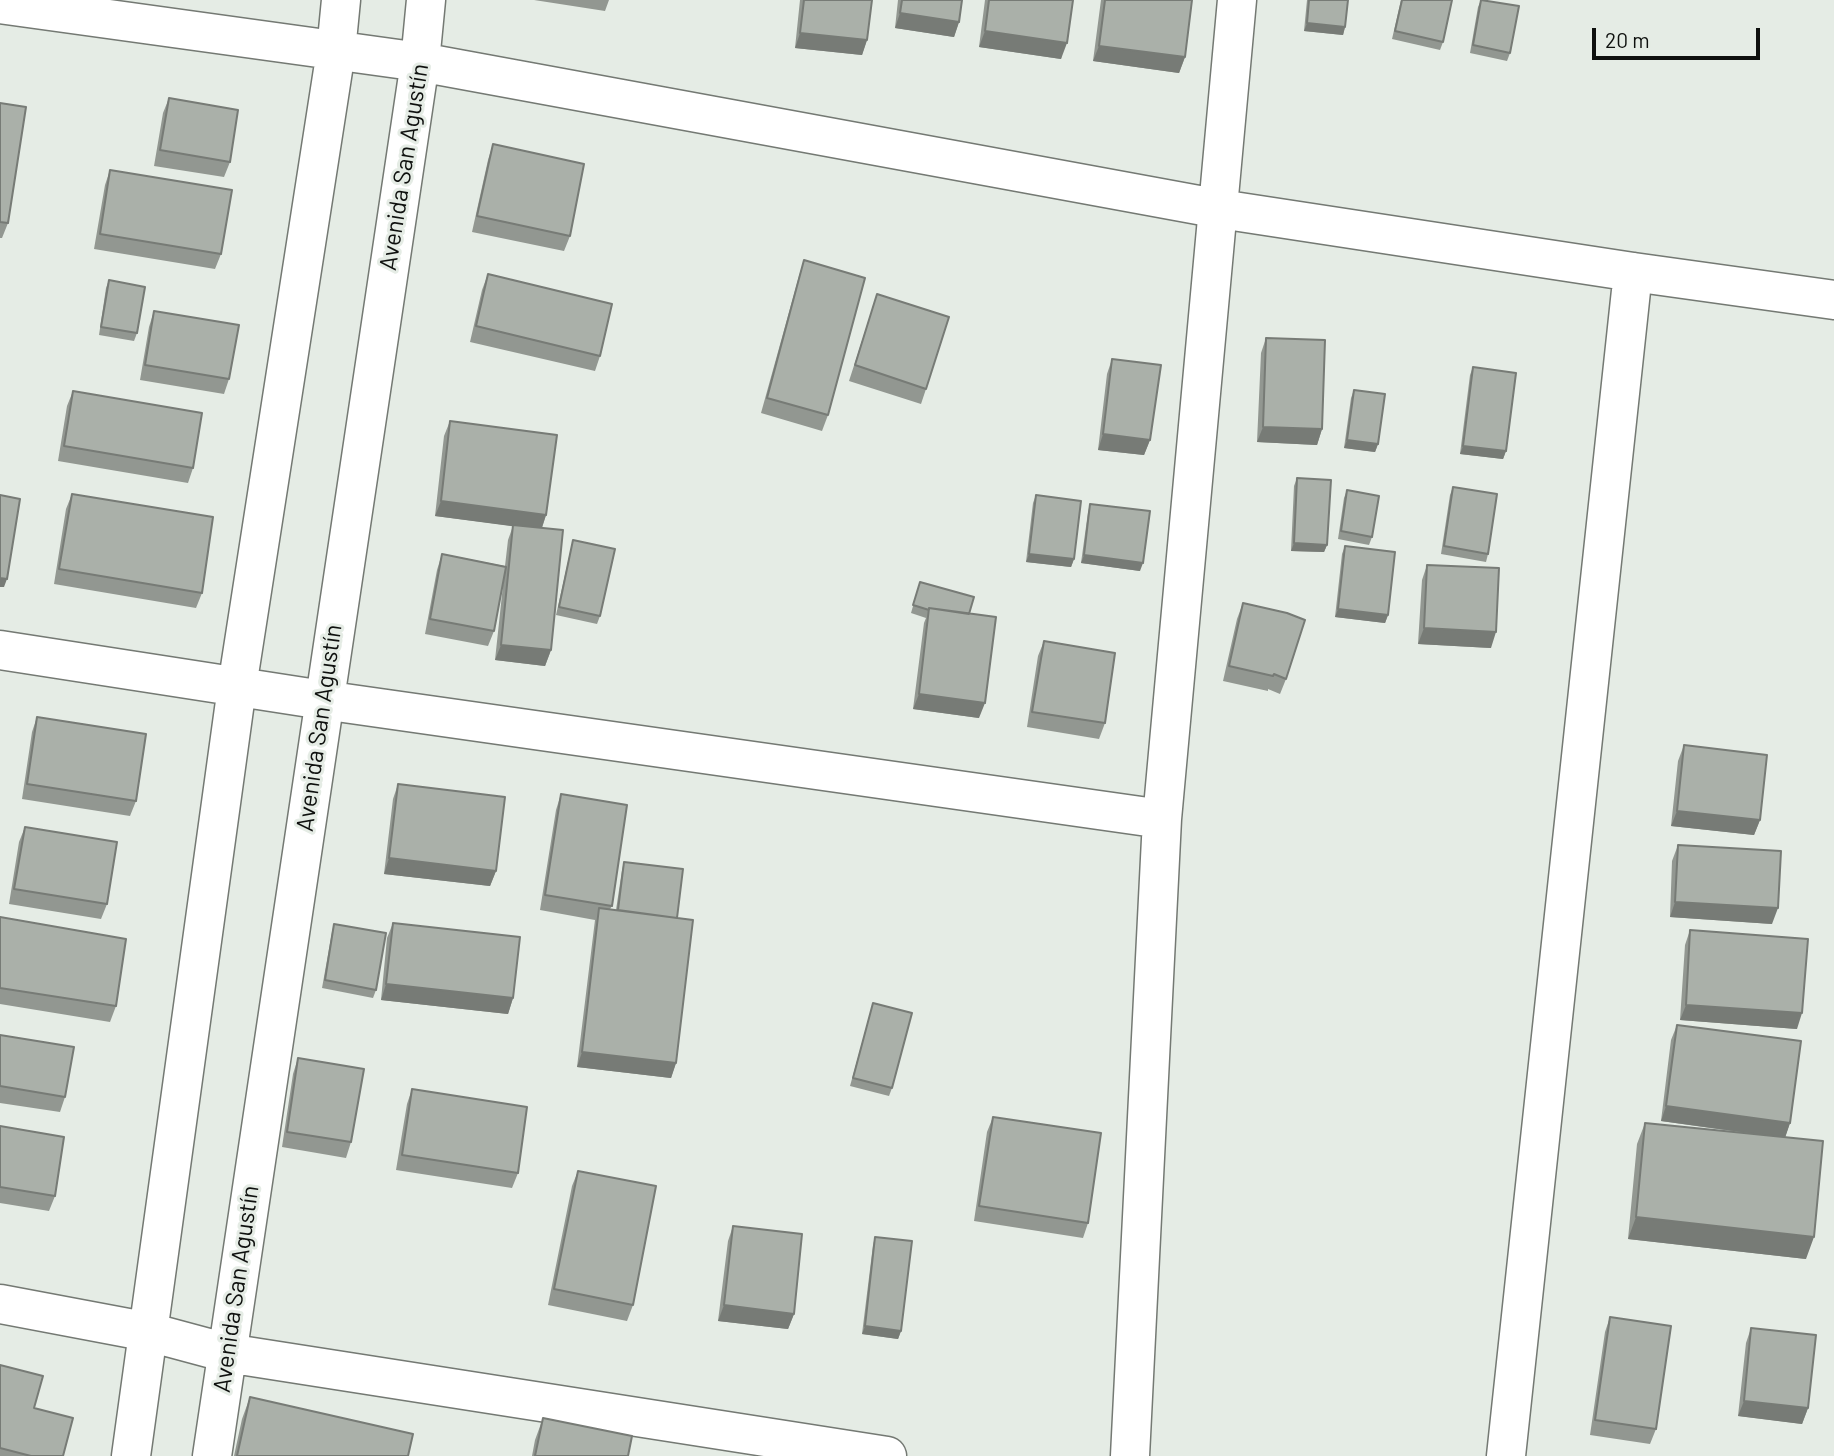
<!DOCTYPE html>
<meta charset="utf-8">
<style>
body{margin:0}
#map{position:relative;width:1834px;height:1456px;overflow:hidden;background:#e5ece5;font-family:Barlow,sans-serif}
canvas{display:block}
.scale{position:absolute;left:1592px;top:28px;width:168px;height:32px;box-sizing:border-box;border:4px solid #0e100e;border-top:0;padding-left:9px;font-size:21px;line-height:24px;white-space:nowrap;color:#0e100e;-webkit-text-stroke:5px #e5ece5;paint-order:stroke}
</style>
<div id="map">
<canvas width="1834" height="1456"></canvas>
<div class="scale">20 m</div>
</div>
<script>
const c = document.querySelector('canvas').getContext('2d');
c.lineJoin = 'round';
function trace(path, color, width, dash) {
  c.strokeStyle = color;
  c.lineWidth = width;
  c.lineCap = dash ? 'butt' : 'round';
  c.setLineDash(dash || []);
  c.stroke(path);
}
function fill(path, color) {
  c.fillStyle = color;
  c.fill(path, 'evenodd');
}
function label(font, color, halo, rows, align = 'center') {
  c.font = font + ' Barlow,sans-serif';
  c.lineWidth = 6;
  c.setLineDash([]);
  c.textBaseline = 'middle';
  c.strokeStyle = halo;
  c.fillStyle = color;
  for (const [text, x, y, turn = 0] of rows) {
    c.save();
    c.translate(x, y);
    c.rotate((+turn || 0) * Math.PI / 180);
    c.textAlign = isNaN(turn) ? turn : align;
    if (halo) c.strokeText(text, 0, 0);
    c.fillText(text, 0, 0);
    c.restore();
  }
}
const minor = new Path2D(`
 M 0,4 L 420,62 L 1220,209 L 1633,272 L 1834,300
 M 0,650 L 323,700 L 1162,819
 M 0,1304 L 149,1332 L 227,1353 L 887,1456
 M 131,1456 L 237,687 L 336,51 L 341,0
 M 212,1456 L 420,62 L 426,0
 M 1130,1456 L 1162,819 L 1237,0
 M 1506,1456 L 1633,272`);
trace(minor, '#747973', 41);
trace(minor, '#fff', 38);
fill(new Path2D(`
 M 534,0 L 609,0 L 605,11 Z
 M 800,0 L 872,0 L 867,40 L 862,55 L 795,48 Z
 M 898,0 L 962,0 L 959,22 L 954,37 L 895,28 Z
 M 985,0 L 1073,0 L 1061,59 L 979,47 Z
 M 1101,0 L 1192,0 L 1185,57 L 1179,73 L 1093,61 Z
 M 1307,0 L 1348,0 L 1345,27 L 1343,35 L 1304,31 Z
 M 1401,0 L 1452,0 L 1443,42 L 1440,50 L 1392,39 Z
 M 1481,0 L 1510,53 L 1507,61 L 1470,53 L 1478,7 Z
 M 169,98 L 230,162 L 224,177 L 154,166 L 163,113 Z
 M 0,103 L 8,223 L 2,238 L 0,238 Z
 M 493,144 L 570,236 L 564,251 L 472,232 L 488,160 Z
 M 110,170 L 221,254 L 215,269 L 94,249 L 105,185 Z
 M 804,260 L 828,415 L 822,431 L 761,413 L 799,276 Z
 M 488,274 L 600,356 L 595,371 L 470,342 L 482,290 Z
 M 109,280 L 137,333 L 134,341 L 99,335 L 106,288 Z
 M 877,294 L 926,389 L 921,404 L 849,381 Z
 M 154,311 L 229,379 L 224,394 L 140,380 L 149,327 Z
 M 1266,338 L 1322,429 L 1317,445 L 1257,442 L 1261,353 Z
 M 1112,359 L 1150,440 L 1144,455 L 1098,450 L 1107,374 Z
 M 1473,367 L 1506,451 L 1503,459 L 1460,454 L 1470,375 Z
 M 1354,390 L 1378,444 L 1375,452 L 1344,448 L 1351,398 Z
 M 73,391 L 193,468 L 188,483 L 58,461 L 67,406 Z
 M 450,421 L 546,515 L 542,528 L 551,650 L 545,666 L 495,660 L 504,576 L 494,631 L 488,646 L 425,634 L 437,570 L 442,554 L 505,566 L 508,540 L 513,526 L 435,516 L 444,436 Z
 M 1297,478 L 1327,545 L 1324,552 L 1291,551 L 1294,486 Z
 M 1453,487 L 1488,554 L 1486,562 L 1441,554 L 1450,495 Z
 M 1347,490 L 1372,537 L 1369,545 L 1338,539 L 1344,498 Z
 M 72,494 L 202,593 L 196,608 L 54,584 L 66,509 Z
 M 1036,495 L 1074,559 L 1071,567 L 1026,562 L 1033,503 Z
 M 1090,504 L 1140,571 L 1081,563 L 1088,512 Z
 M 573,540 L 600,616 L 597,624 L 556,615 L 571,548 Z
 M 1345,546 L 1388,615 L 1385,623 L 1335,617 L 1342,554 Z
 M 1427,565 L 1491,648 L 1418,644 L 1422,580 Z
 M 920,582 L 969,614 L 979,718 L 913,709 L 924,623 L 926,618 L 911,613 Z
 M 1243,603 L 1286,679 L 1280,694 L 1268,689 L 1268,691 L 1223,681 L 1237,619 Z
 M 1044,641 L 1105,723 L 1099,739 L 1027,727 L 1038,656 Z
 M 37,717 L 136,801 L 130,816 L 22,799 L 32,732 Z
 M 1684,745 L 1760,820 L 1754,835 L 1671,826 L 1678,761 Z
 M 398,784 L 496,871 L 490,886 L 384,874 L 393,799 Z
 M 561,794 L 612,906 L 610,909 L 616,910 L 622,870 L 624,862 L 677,918 L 676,1063 L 671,1078 L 577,1067 L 595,920 L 540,910 L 556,810 Z
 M 25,827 L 107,904 L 101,919 L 9,904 L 19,842 Z
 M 1678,845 L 1772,924 L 1670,917 L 1672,861 Z
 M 0,917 L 116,1006 L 110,1022 L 0,1004 Z
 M 393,923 L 513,998 L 508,1014 L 381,1000 L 387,938 Z
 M 334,924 L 376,990 L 373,998 L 322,988 L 332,932 Z
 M 1690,930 L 1797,1029 L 1680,1020 L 1685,945 Z
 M 873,1003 L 892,1088 L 889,1096 L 850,1086 Z
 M 1677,1025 L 1790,1123 L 1785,1137 L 1806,1259 L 1628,1239 L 1637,1144 L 1645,1123 L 1745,1133 L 1661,1121 L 1671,1040 Z
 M 0,1035 L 65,1097 L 60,1112 L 0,1103 Z
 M 298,1058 L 351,1142 L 346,1158 L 282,1147 L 293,1074 Z
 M 412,1089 L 518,1173 L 512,1188 L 396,1170 L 407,1104 Z
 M 993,1117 L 1088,1223 L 1083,1238 L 974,1221 L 987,1132 Z
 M 0,1126 L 55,1196 L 49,1211 L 0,1203 Z
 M 578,1171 L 633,1305 L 627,1321 L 548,1305 L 572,1186 Z
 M 733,1226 L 794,1314 L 788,1329 L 718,1321 L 728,1241 Z
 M 875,1237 L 901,1331 L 898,1339 L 862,1334 L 873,1245 Z
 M 1610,1317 L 1656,1429 L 1650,1444 L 1590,1435 L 1605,1332 Z
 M 1751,1328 L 1808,1408 L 1802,1424 L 1738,1416 L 1746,1343 Z
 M 0,1365 L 34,1408 L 63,1456 L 0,1456 Z
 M 250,1397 L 408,1456 L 234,1456 L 242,1419 Z
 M 543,1418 L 628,1456 L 532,1456 L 535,1440 Z`), '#929791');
fill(new Path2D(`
 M 900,13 L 959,22 L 954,37 L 895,28 Z
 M 1307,23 L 1345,27 L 1343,35 L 1304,31 Z
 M 985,31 L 1067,43 L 1061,59 L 979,47 Z
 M 800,33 L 867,40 L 862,55 L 795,48 Z
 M 1099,46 L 1185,57 L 1179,73 L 1093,61 Z
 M 1263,427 L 1322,429 L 1317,445 L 1257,442 Z
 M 1103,434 L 1150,440 L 1144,455 L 1098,450 Z
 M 1347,440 L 1378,444 L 1375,452 L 1344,448 Z
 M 1463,446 L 1506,451 L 1503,459 L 1460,454 Z
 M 441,501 L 546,515 L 541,530 L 435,516 Z
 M 1294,543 L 1327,545 L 1324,552 L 1291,551 Z
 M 1029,554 L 1074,559 L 1071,567 L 1026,562 Z
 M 1084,555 L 1143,563 L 1140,571 L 1081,563 Z
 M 0,578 L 7,579 L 4,587 L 0,587 Z
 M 1338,609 L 1388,615 L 1385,623 L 1335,617 Z
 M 1424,628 L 1496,632 L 1491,648 L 1418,644 Z
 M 501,645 L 551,650 L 545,666 L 495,660 Z
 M 919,694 L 985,703 L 979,718 L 913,709 Z
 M 1677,811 L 1760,820 L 1754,835 L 1671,826 Z
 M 389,858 L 496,871 L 490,886 L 384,874 Z
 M 1675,902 L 1778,908 L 1772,924 L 1670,917 Z
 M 386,984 L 513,998 L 508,1014 L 381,1000 Z
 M 1686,1005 L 1802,1013 L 1797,1029 L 1680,1020 Z
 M 582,1052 L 676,1063 L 671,1078 L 577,1067 Z
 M 1666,1106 L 1790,1123 L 1785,1138 L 1661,1121 Z
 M 1636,1217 L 1814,1237 L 1806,1259 L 1628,1239 Z
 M 724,1305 L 794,1314 L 788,1329 L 718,1321 Z
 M 865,1326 L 901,1331 L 898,1339 L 862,1334 Z
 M 1744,1401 L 1808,1408 L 1802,1424 L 1738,1416 Z`), '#777b76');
const building = new Path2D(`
 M 804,0 L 872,0 L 867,40 L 800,33 Z
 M 902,0 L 962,0 L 959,22 L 900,13 Z
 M 989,0 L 1073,0 L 1067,43 L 985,31 Z
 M 1105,0 L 1192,0 L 1185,57 L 1099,46 Z
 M 1309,0 L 1348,0 L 1345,27 L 1307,23 Z
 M 1402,0 L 1452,0 L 1443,42 L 1395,31 Z
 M 1481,0 L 1519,6 L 1510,53 L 1473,45 Z
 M 169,98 L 238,110 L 230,162 L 160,150 Z
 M 0,103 L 26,107 L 8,223 L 0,222 Z
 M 493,144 L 584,164 L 570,236 L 477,216 Z
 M 110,170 L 232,190 L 221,254 L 100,234 Z
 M 804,260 L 865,278 L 828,415 L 767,398 Z
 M 488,274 L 612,304 L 600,356 L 476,326 Z
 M 109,280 L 145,287 L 137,333 L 101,327 Z
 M 877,294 L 949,317 L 926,389 L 855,365 Z
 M 154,311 L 239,325 L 229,379 L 145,365 Z
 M 1266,338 L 1325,340 L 1322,429 L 1263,427 Z
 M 1112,359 L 1161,365 L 1150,440 L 1103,434 Z
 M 1473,367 L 1516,373 L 1506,451 L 1463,446 Z
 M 1354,390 L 1385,394 L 1378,444 L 1347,440 Z
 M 73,391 L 202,413 L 193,468 L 64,446 Z
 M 450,421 L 557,435 L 546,515 L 441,501 Z
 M 1297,478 L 1331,480 L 1327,545 L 1294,543 Z
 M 1453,487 L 1497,494 L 1488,554 L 1444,546 Z
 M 1347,490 L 1379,496 L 1372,537 L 1341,531 Z
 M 72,494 L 213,517 L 202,593 L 59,569 Z
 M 0,495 L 20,499 L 7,579 L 0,578 Z
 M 1036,495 L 1081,501 L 1074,559 L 1029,554 Z
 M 1090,504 L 1150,511 L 1143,563 L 1084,555 Z
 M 513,525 L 563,530 L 551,650 L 501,645 Z
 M 573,540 L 615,549 L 600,616 L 559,607 Z
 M 1345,546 L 1395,552 L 1388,615 L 1338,609 Z
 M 442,554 L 506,567 L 494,631 L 430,619 Z
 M 1427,565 L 1499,568 L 1496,632 L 1424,628 Z
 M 920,582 L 974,597 L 969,614 L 929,608 L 929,610 L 913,605 Z
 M 1243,603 L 1287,613 L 1305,620 L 1286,679 L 1274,674 L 1273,676 L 1229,666 Z
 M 929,608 L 996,617 L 985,703 L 919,694 Z
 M 1044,641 L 1115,653 L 1105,723 L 1032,712 Z
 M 37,717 L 146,734 L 136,801 L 27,784 Z
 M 1684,745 L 1767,755 L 1760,820 L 1677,811 Z
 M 398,784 L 505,797 L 496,871 L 389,858 Z
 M 561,794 L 627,805 L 612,906 L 545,895 Z
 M 25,827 L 117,842 L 107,904 L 14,889 Z
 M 1678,845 L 1781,851 L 1778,908 L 1675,902 Z
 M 624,862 L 683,869 L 677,918 L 618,910 Z
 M 599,908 L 693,920 L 676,1063 L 582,1052 Z
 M 0,917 L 126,939 L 116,1006 L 0,988 Z
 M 393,923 L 520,937 L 513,998 L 386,984 Z
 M 334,924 L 386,933 L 376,990 L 325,980 Z
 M 1690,930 L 1808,939 L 1802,1013 L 1686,1005 Z
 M 873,1003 L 912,1013 L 892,1088 L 853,1078 Z
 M 1677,1025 L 1801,1041 L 1790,1123 L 1666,1106 Z
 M 0,1035 L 74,1047 L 65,1097 L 0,1086 Z
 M 298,1058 L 364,1069 L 351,1142 L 287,1132 Z
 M 412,1089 L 527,1107 L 518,1173 L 402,1155 Z
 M 993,1117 L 1101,1133 L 1088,1223 L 979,1206 Z
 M 1645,1123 L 1823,1141 L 1814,1237 L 1636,1217 Z
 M 0,1126 L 64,1137 L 55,1196 L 0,1187 Z
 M 578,1171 L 656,1186 L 633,1305 L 554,1289 Z
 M 733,1226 L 802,1234 L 794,1314 L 724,1305 Z
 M 875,1237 L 912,1241 L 901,1331 L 865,1326 Z
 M 1610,1317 L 1671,1326 L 1656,1429 L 1595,1420 Z
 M 1751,1328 L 1816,1335 L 1808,1408 L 1744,1401 Z
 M 0,1365 L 43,1376 L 34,1408 L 73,1418 L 63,1456 L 31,1456 L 0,1448 Z
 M 250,1397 L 413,1434 L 408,1456 L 237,1456 Z
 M 543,1418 L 632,1436 L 628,1456 L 535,1456 Z`);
fill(building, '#aab0a9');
trace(building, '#777b76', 2);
label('24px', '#0e100e', '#e5ece5', [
 ["Avenida San Agustín",404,167,-81],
 ["Avenida San Agustín",319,728,-82],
 ["Avenida San Agustín",236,1289,-82]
]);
</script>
